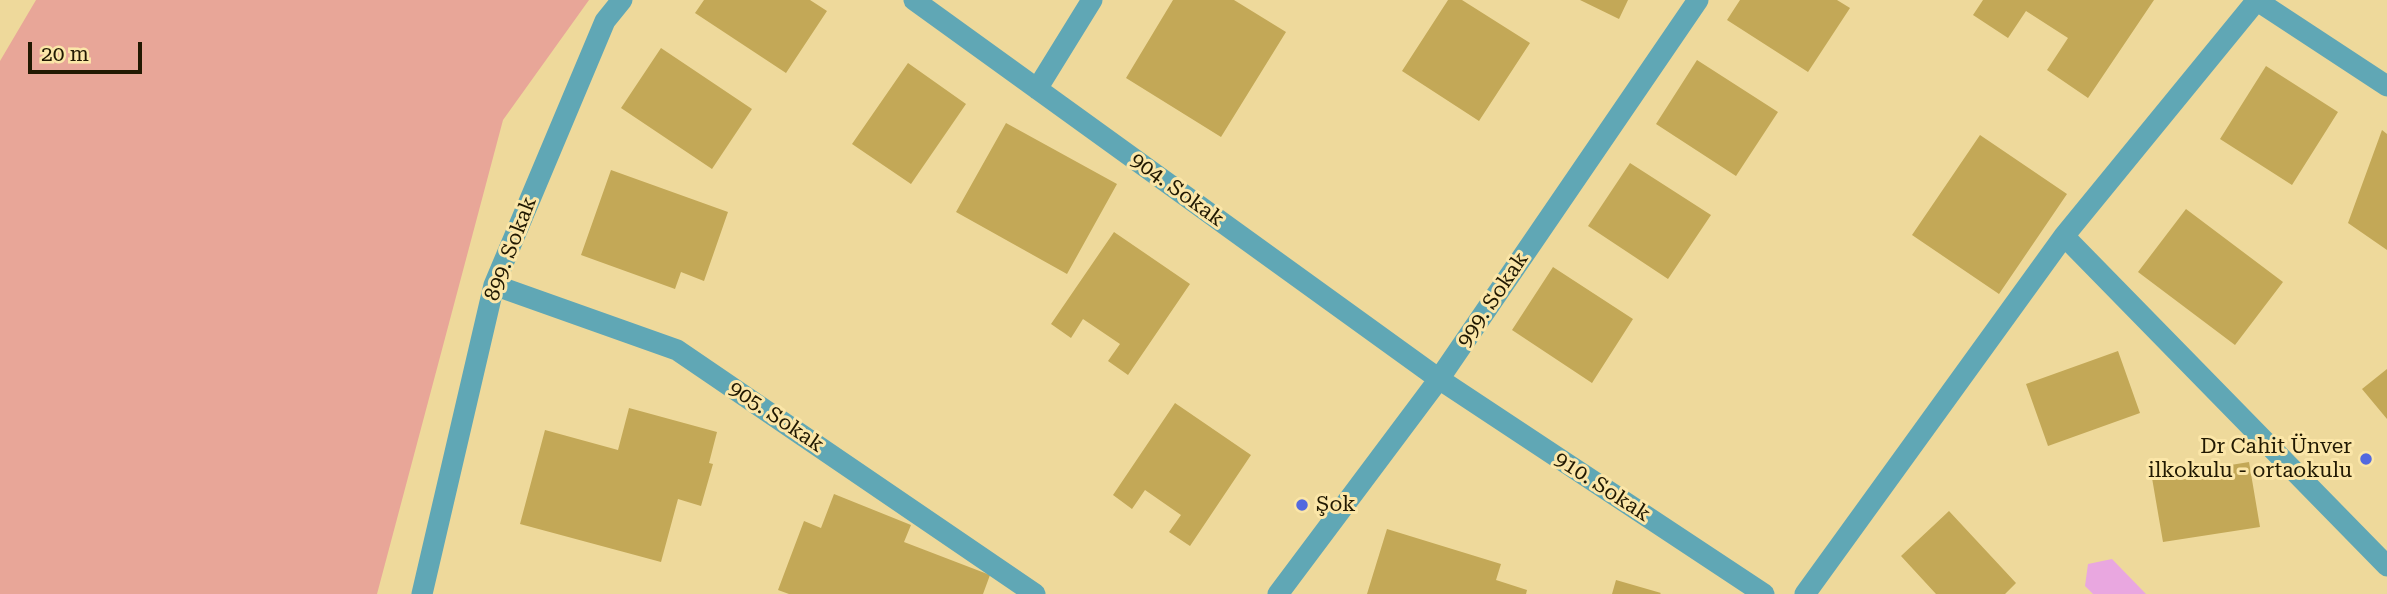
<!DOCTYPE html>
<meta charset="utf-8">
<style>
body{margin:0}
#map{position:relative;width:2387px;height:594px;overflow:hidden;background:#eed99b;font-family:"Roboto Serif",serif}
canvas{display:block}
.scale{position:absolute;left:28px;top:42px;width:114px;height:32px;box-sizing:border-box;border:4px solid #211902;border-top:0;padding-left:9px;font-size:21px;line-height:24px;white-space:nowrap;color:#211902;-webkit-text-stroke:5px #fbe6a8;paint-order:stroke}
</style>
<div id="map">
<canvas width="2387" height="594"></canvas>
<div class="scale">20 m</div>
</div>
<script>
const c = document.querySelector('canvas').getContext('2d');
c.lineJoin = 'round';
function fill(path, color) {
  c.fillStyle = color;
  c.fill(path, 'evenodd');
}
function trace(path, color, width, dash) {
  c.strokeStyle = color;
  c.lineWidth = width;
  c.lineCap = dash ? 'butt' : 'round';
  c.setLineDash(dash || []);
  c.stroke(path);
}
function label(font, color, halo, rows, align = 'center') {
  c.font = font + ' "Roboto Serif",serif';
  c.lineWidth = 6;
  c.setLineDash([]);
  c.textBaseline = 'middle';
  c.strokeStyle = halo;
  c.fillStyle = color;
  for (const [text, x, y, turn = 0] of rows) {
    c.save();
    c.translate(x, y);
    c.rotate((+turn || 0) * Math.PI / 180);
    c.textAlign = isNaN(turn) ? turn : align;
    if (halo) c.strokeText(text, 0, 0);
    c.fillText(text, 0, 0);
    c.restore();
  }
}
fill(new Path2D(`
 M 36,0 L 589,0 L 503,120 L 377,594 L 0,594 L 0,61 Z`), '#e8a698');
fill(new Path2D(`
 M 2112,559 L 2146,594 L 2093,594 L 2085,586 L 2088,564 Z`), '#e9a7e0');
fill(new Path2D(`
 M 704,0 L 810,0 L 827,11 L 786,73 L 695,13 Z
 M 1173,0 L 1234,0 L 1286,32 L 1221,137 L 1126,78 Z
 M 1448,0 L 1462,0 L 1530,43 L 1479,121 L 1402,71 Z
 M 1580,0 L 1628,0 L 1619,19 Z
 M 1740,0 L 1837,0 L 1850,8 L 1808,72 L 1727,20 Z
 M 1983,0 L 2154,0 L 2088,98 L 2047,70 L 2068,38 L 2026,11 L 2008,38 L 1973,15 Z
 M 661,48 L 752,109 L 712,169 L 621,108 Z
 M 1697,60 L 1778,112 L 1736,176 L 1656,124 Z
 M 908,63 L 966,104 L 911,184 L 852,144 Z
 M 2266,66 L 2338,112 L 2292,185 L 2220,139 Z
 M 1006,123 L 1117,184 L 1067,274 L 956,212 Z
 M 2382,130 L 2387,134 L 2387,250 L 2348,223 Z
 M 1980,135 L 2067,194 L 1999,294 L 1912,235 Z
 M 1630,163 L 1711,215 L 1668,279 L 1588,226 Z
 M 611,170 L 728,212 L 704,281 L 681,272 L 675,289 L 581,255 Z
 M 2186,209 L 2283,282 L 2235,345 L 2138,272 Z
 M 1114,232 L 1190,284 L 1128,375 L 1108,361 L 1120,344 L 1083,319 L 1071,338 L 1051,324 Z
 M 1553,267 L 1633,319 L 1592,383 L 1512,330 Z
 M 2118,351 L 2140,413 L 2048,446 L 2026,384 Z
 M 2387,369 L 2387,419 L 2362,389 Z
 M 1175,403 L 1251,455 L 1190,546 L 1169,532 L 1181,515 L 1145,490 L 1132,509 L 1113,495 Z
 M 629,408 L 717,432 L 709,463 L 713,464 L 701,506 L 678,499 L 661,562 L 520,524 L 545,430 L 618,450 Z
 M 2249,462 L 2260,527 L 2163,542 L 2152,478 Z
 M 834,494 L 911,525 L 904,542 L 990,575 L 983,594 L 789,594 L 778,590 L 804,521 L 821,528 Z
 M 1949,511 L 2016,583 L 2005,594 L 1936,594 L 1901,556 Z
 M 1387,529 L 1501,564 L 1496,580 L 1527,590 L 1526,594 L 1367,594 Z
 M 1616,580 L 1661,593 L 1660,594 L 1612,594 Z`), '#c3a857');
trace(new Path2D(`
 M 914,0 L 1439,379 L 1764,594
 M 2256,0 L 2387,86
 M 1037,89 L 1092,0
 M 2064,236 L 2387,566
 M 494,285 L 677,350 L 1035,594
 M 422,594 L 494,285 L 605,21 L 622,0
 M 1278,594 L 1439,379 L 1698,0
 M 1805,594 L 2064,236 L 2257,0`), '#60a7b5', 21);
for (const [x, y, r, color] of [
 [2366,459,7,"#5369df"],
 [1302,505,7,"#5369df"]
]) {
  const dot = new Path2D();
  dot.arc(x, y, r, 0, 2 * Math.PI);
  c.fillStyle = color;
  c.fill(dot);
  trace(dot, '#fbe6a8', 2.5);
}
label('21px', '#211902', '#fbe6a8', [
 ["904. Sokak",1177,190,36],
 ["899. Sokak",511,249,-69],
 ["999. Sokak",1493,300,-56],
 ["905. Sokak",776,417,34],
 ["910. Sokak",1602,487,33]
]);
label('21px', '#211902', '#fbe6a8', [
 ["Dr Cahit Ünver",2352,447],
 ["ilkokulu - ortaokulu",2352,471],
 ["Şok",1316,505,"left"]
], 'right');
</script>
